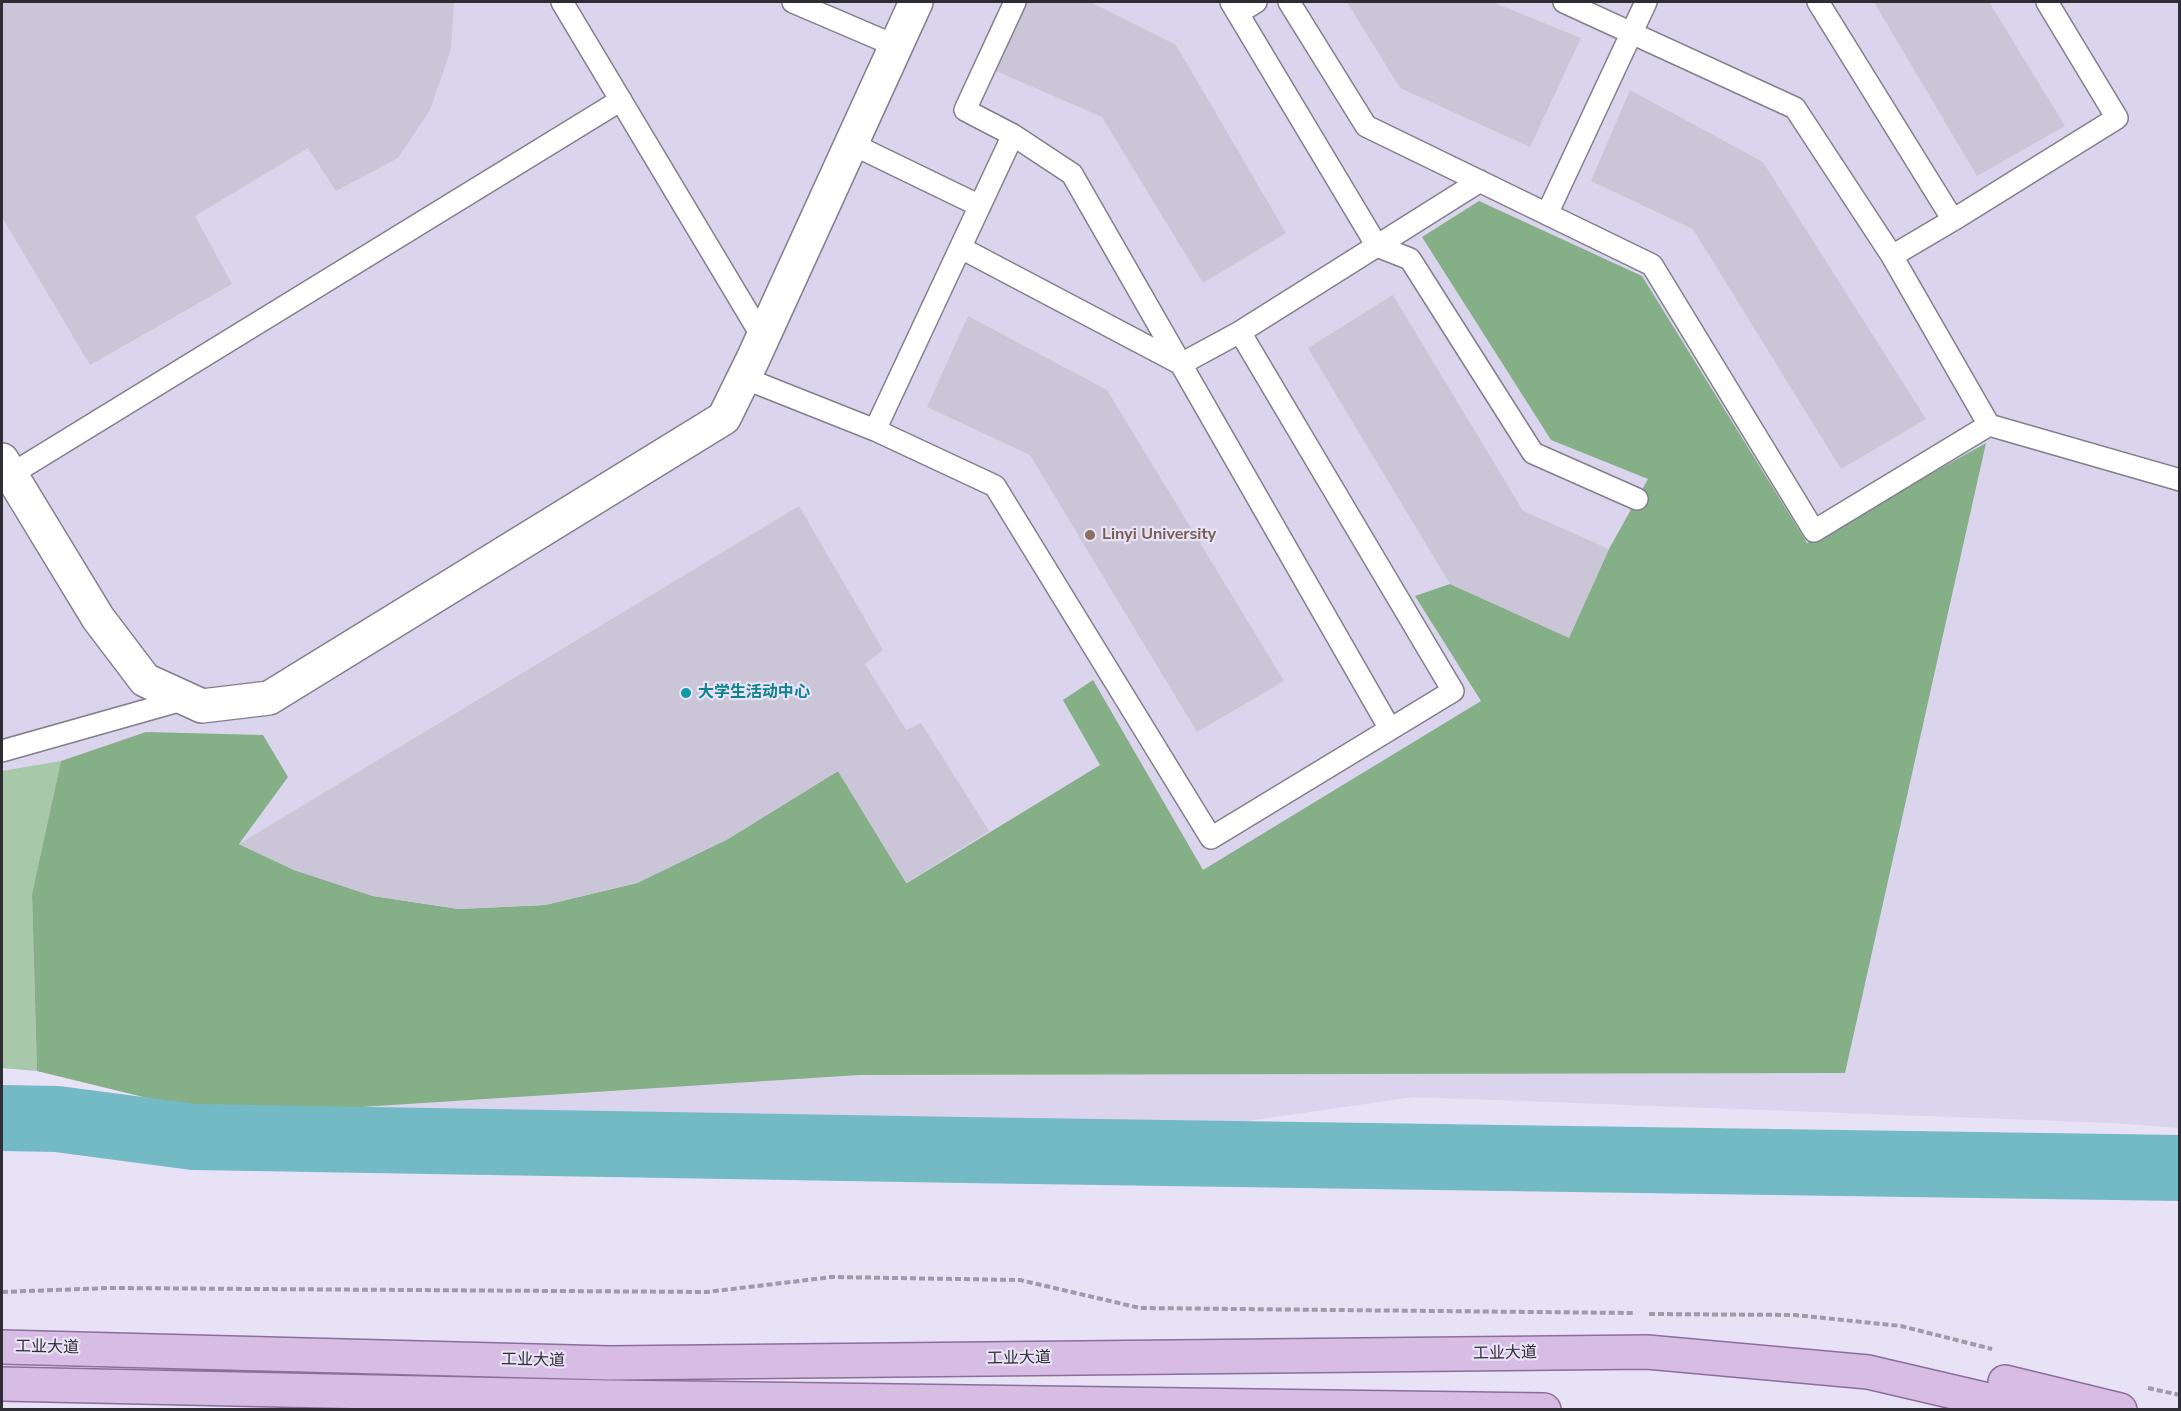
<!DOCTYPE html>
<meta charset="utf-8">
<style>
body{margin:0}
#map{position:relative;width:2181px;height:1411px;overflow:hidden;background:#e7e2f5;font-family:"Nunito Sans",sans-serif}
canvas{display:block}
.frame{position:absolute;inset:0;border:3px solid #2f2d34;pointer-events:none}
</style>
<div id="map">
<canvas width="2181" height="1411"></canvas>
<div class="frame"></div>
</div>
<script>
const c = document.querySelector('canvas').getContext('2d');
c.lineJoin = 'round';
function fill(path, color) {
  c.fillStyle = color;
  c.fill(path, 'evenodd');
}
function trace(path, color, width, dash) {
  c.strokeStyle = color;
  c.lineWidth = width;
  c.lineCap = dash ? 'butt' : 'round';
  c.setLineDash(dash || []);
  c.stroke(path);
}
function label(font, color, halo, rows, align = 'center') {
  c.font = font + ' "Nunito Sans","Noto Sans SC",sans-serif';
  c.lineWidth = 4.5;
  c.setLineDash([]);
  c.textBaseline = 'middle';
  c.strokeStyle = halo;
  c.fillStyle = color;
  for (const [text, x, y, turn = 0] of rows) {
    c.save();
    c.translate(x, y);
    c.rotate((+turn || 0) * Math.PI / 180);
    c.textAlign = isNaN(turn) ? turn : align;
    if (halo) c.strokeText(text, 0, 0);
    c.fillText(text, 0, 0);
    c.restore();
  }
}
fill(new Path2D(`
 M 2,2 L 2179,2 L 2179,1128 L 2113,1123 L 1413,1097 L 1179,1131 L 221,1116 L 37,1071 L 2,1068 Z`), '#dad5ed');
fill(new Path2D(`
 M 61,761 L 32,894 L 37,1071 L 2,1068 L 2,771 Z`), '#a8c8aa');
fill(new Path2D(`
 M 1479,201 L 1642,276 L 1807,543 L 1986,443 L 1845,1073 L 859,1075 L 221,1116 L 37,1071 L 32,894 L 61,761 L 146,732 L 263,735 L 288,777 L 239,844 L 294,870 L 373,896 L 459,909 L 545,905 L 637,883 L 728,839 L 838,771 L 907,883 L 1100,765 L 1063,700 L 1093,680 L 1203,870 L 1481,701 L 1415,596 L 1450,584 L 1569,637 L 1609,549 L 1648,479 L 1551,440 L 1422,237 Z`), '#85af87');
trace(new Path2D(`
 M 2,1118 L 57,1119 L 194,1137 L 964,1150 L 2180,1168`), '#73bac5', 66);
fill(new Path2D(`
 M 2,2 L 454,2 L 451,49 L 430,110 L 398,158 L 336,191 L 308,148 L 195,216 L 232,284 L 90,365 L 2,217 Z
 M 1025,2 L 1090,2 L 1176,45 L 1286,233 L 1203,283 L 1102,117 L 996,71 Z
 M 1347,2 L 1492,2 L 1581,38 L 1530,147 L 1400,88 Z
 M 1874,2 L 1989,2 L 2065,126 L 1977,176 Z
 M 1630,90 L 1763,162 L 1926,419 L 1841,469 L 1693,229 L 1591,181 Z
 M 1393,295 L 1523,511 L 1609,549 L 1569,638 L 1450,584 L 1308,348 Z
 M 968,316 L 1107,390 L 1284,681 L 1197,732 L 1030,455 L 927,407 Z
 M 799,506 L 883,650 L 865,664 L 906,730 L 921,723 L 989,831 L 906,883 L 838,771 L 728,839 L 637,883 L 545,905 L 459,909 L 373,896 L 294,870 L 239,844 Z`), '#cac6d8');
const service = new Path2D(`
 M 562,2 L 763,338
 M 793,2 L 896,46
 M 1231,2 L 1377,246 L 1410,259 L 1533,453 L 1637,499
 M 1289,2 L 1366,126 L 1652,265 L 1814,531 L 1989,425 L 2180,480
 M 1564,2 L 1795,108 L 1892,256 L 1989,425
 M 1818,2 L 1953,220
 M 1238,13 L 1256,2
 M 1013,135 L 1072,174 L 1390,729
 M 852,144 L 980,206
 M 1547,214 L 1646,2
 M 961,248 L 1181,364 L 1240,332
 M 1892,256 L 1953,220 L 2117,118 L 2047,2
 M 744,378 L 875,430 L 1013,135 L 965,110 L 1015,2
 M 875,430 L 995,486 L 1211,838 L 1453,691 L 1240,332 L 1480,181
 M 10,475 L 621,100
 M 2,751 L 186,699`);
const minor = new Path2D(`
 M 2,460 L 98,618 L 145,680 L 202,706 L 269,698 L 724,418 L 753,359 L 916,2`);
const primary = new Path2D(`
 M 2,1347 L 610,1363 L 1647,1352 L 1868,1372 L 2031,1410
 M 2005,1382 L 2120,1410
 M 2,1384 L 609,1397 L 1544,1410`);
trace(service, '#827e8e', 24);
trace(minor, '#827e8e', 36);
trace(primary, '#8b6e9a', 36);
trace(new Path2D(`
 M 2,1292 L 110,1288 L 707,1292 L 832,1277 L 1020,1280 L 1140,1308 L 1633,1313
 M 1649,1314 L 1795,1315 L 1901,1326 L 1992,1349
 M 2148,1388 L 2180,1395`), '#9f9ba9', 4, [6, 3]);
trace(service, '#fff', 21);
trace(minor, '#fff', 33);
trace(primary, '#d7bde3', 33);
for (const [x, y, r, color] of [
 [1090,535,6,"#8d6e63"],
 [686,693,6,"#0f9aa8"]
]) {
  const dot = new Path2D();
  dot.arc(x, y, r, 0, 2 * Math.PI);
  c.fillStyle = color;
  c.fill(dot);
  trace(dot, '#e7e2f5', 2);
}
label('bold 16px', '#785e54', '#e7e2f5', [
 ["Linyi University",1102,535]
], 'left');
label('bold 16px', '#0d838f', '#e7e2f5', [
 ["大学生活动中心",698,693]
], 'left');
label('16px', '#2f2d34', '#e7e2f5', [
 ["工业大道",47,1348,1],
 ["工业大道",1505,1354,-1],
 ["工业大道",1019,1359,-1],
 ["工业大道",533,1361,1]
]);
</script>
